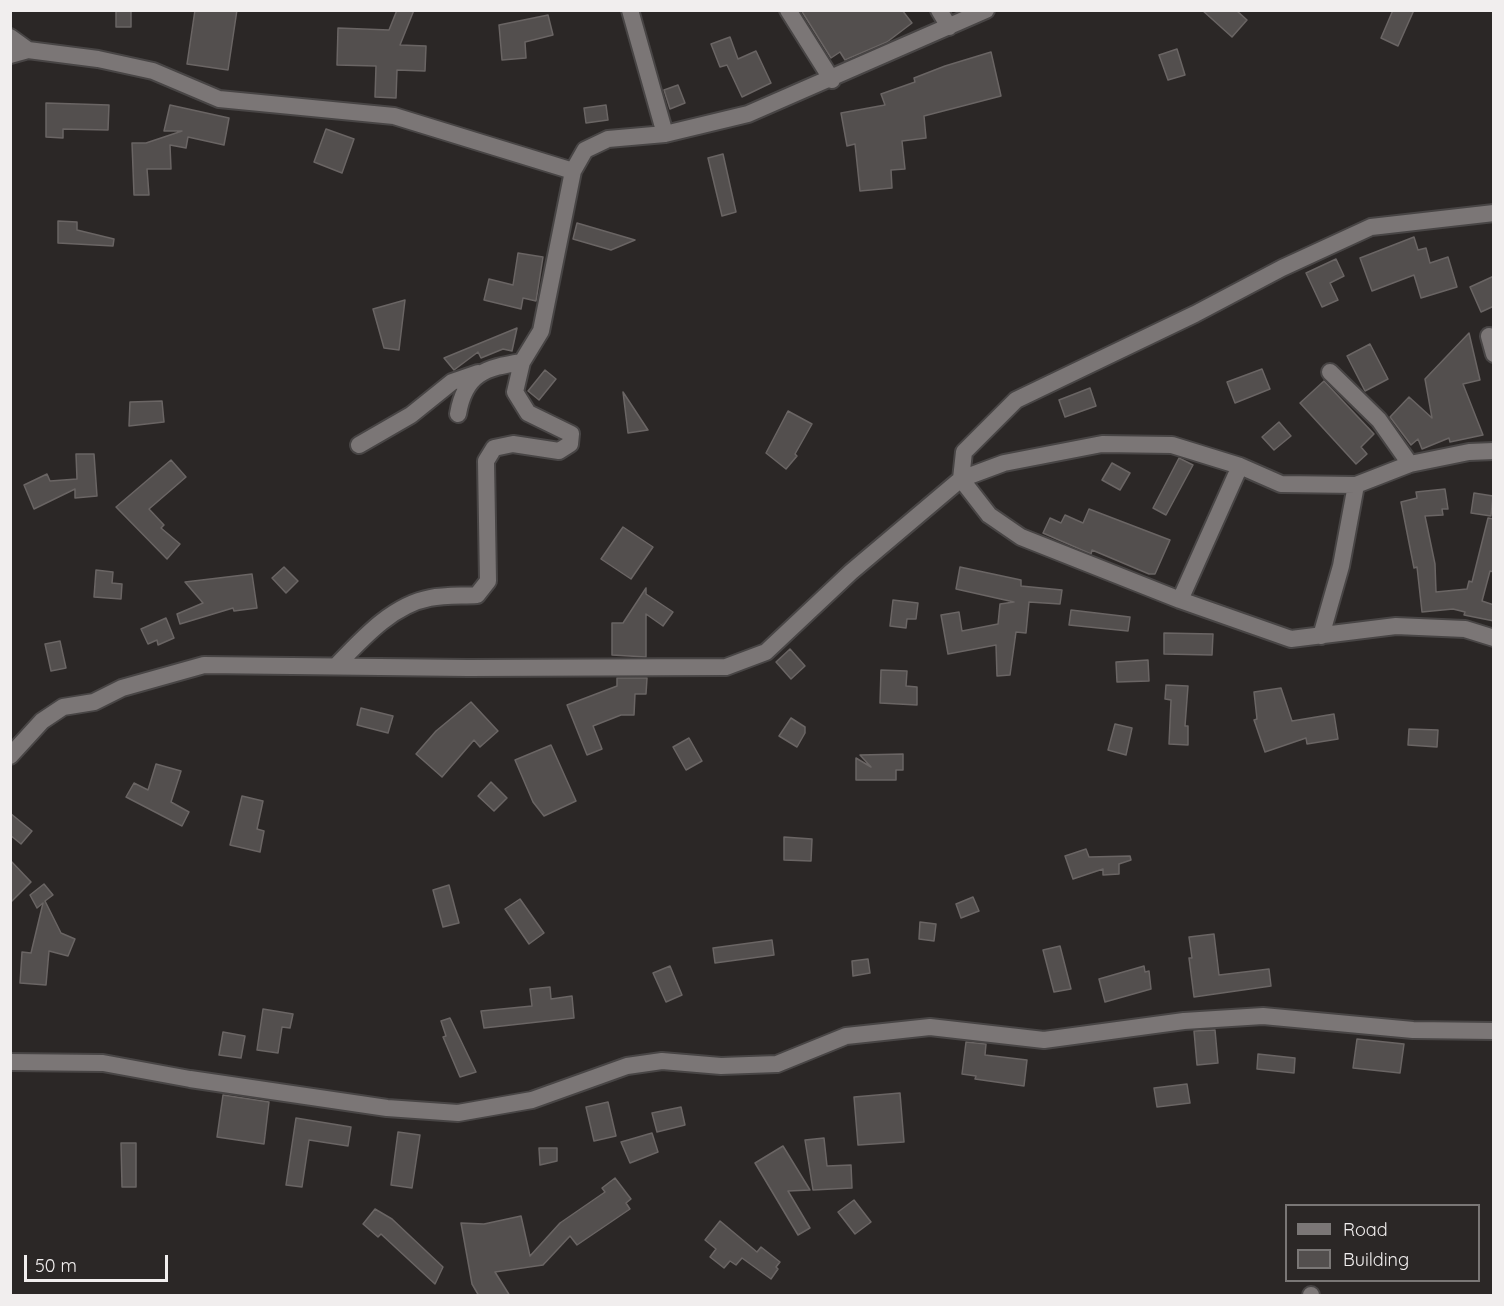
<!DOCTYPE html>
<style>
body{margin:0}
#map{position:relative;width:1504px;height:1306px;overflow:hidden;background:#2b2726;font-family:Quicksand,sans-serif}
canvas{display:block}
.frame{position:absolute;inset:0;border:12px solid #f1eeee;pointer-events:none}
.legend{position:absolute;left:1285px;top:1204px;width:195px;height:78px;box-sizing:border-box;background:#2b2726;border:2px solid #7a7776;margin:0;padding:8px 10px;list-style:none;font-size:18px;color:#f1eeee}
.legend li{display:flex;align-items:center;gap:12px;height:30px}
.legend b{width:30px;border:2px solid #7a7776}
.scale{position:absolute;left:24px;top:1255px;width:144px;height:27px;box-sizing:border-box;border:3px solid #f1eeee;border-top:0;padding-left:8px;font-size:18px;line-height:21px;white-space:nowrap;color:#f1eeee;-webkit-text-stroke:4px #2b2726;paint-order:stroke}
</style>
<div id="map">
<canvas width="1504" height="1306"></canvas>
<div class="frame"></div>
<ul class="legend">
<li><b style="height:8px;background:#7b7676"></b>Road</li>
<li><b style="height:16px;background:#534f4e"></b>Building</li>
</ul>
<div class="scale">50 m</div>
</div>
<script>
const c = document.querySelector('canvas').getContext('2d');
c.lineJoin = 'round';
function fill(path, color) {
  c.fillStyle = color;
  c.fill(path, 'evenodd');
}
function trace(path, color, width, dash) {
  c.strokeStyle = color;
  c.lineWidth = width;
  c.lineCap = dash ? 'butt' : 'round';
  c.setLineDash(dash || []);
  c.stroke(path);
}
const building = new Path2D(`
 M 116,10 L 131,10 L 131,27 L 116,27 Z
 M 195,10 L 237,10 L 228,70 L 187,64 Z
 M 397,10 L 414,10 L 400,45 L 426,46 L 425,71 L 397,70 L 396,98 L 375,97 L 376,66 L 337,65 L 338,28 L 389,30 Z
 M 801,10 L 902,10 L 912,23 L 887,42 L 845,60 L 840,52 L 831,58 Z
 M 1202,10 L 1236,10 L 1247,20 L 1232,37 Z
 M 1393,10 L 1414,10 L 1398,46 L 1381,38 Z
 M 548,15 L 553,35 L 525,42 L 526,58 L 502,60 L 499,25 Z
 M 730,37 L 738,59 L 756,51 L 771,83 L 742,97 L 727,65 L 720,67 L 711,44 Z
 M 1177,49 L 1185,75 L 1168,80 L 1159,55 Z
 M 991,52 L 1001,96 L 924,116 L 926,138 L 902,141 L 905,169 L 891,170 L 892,188 L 860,191 L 855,144 L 847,146 L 841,113 L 885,105 L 881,94 L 915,82 L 914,78 L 945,66 Z
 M 678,85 L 685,103 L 670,109 L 664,90 Z
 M 46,103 L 109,105 L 108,130 L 63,129 L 63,138 L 46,137 Z
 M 170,105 L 229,118 L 224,145 L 188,137 L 186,148 L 170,145 L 171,169 L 147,169 L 149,195 L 134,195 L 132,143 L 146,143 L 182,131 L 164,131 Z
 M 606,105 L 608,120 L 586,123 L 584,108 Z
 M 326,129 L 354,139 L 342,173 L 314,162 Z
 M 723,154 L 736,212 L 722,216 L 708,158 Z
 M 58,221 L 77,222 L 77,230 L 114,239 L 113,246 L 58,243 Z
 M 577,223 L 635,240 L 611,250 L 573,239 Z
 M 1414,237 L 1418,250 L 1426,248 L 1430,263 L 1448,257 L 1457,287 L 1421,298 L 1414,275 L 1372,291 L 1360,258 Z
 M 518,253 L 543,257 L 536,301 L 523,298 L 521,309 L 484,300 L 489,279 L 513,285 Z
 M 1336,259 L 1344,276 L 1330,283 L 1338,300 L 1322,307 L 1306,273 Z
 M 1494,276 L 1494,306 L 1481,312 L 1470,287 Z
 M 405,300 L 399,350 L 384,348 L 373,309 Z
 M 517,328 L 512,351 L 503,349 L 481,358 L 478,352 L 454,370 L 444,358 Z
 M 1469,333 L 1480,380 L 1463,384 L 1483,435 L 1450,442 L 1449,438 L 1422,449 L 1418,439 L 1411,445 L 1390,417 L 1409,397 L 1432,418 L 1425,379 Z
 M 1370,344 L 1388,379 L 1365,391 L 1347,356 Z
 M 1262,369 L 1270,389 L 1235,403 L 1227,382 Z
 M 545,370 L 556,379 L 539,400 L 528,391 Z
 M 1324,381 L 1374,434 L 1361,447 L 1367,454 L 1356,464 L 1300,403 Z
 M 1090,388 L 1096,406 L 1065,417 L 1059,400 Z
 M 623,392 L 648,430 L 628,433 Z
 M 162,401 L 164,422 L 129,426 L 130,402 Z
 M 788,411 L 812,424 L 795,454 L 797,456 L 786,469 L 766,453 Z
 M 1279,422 L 1291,436 L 1274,450 L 1262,437 Z
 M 76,454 L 94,454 L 97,496 L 75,498 L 75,489 L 34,509 L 24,485 L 47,474 L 50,481 L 77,479 Z
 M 1179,458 L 1193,465 L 1166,515 L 1153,508 Z
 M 171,460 L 186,477 L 149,509 L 164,525 L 161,528 L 180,544 L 167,559 L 116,507 Z
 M 1112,463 L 1130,473 L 1120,490 L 1102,480 Z
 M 1445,489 L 1448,509 L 1442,509 L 1443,515 L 1425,516 L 1435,564 L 1436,592 L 1467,589 L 1469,581 L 1472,582 L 1488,518 L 1494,519 L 1494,572 L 1490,571 L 1482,601 L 1494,605 L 1494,621 L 1464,615 L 1465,612 L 1453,609 L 1422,612 L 1417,567 L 1414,568 L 1401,502 L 1417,498 L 1416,492 Z
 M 1474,493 L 1493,496 L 1491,516 L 1471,513 Z
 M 1089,509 L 1170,540 L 1155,574 L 1149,574 L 1092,550 L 1091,554 L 1043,533 L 1050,518 L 1061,523 L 1065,515 L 1083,523 Z
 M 623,527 L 653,547 L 631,579 L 601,559 Z
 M 284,567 L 298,581 L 286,593 L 272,578 Z
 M 960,567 L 1021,580 L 1021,586 L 1062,590 L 1060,604 L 1029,602 L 1026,633 L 1016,632 L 1010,675 L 997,676 L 996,645 L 948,654 L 941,615 L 959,612 L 962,631 L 998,624 L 1000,604 L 1014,602 L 956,589 Z
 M 96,570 L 113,572 L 112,583 L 122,584 L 121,599 L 94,597 Z
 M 252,574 L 257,608 L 234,611 L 233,608 L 180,624 L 177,614 L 203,603 L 185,582 Z
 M 646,588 L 646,594 L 673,612 L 663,626 L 646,614 L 646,657 L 612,655 L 612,623 L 623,623 Z
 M 893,600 L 918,603 L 916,619 L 907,619 L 906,628 L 890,626 Z
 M 1071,610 L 1130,617 L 1128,631 L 1069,625 Z
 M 166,618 L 174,638 L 158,645 L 157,640 L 148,644 L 141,629 Z
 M 1164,633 L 1213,634 L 1212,655 L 1164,654 Z
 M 60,641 L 66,668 L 51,671 L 45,644 Z
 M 790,649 L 805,666 L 791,679 L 776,662 Z
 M 1148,660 L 1149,681 L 1117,682 L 1116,662 Z
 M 881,670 L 907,671 L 906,686 L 917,687 L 917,705 L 880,703 Z
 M 617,678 L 647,678 L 646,694 L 635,694 L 634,715 L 621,715 L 593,726 L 602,749 L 587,755 L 567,705 L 617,686 Z
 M 1166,685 L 1188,686 L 1185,726 L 1188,726 L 1188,745 L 1169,744 L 1171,700 L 1165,699 Z
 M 1281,688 L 1292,721 L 1334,714 L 1338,739 L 1307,744 L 1306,738 L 1265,752 L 1254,720 L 1257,719 L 1254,692 Z
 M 471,702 L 498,731 L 480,747 L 474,740 L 442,777 L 416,754 L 436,731 Z
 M 361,708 L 393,716 L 388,733 L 357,725 Z
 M 791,718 L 805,727 L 805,733 L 797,747 L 779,736 Z
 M 1115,724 L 1132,728 L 1126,755 L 1108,750 Z
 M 1409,729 L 1438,730 L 1437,747 L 1408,745 Z
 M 689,738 L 702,761 L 686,770 L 673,747 Z
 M 551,745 L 576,801 L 544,816 L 533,802 L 515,760 Z
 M 903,754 L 903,770 L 896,770 L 896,780 L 856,780 L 856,758 L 871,767 L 860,755 Z
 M 156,764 L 181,771 L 171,802 L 189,812 L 182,826 L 126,797 L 134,783 L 148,790 Z
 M 491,782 L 507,798 L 494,811 L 478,796 Z
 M 242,796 L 263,801 L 257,829 L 264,831 L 260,852 L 230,845 Z
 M 10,813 L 32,831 L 21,844 L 10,835 Z
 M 784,837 L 812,839 L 811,861 L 784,860 Z
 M 1086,849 L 1089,857 L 1130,856 L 1131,860 L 1119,864 L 1119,874 L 1103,875 L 1103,869 L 1073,879 L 1065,856 Z
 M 10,860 L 31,882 L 10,903 Z
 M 44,884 L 53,895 L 45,901 L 61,933 L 75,939 L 68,956 L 49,951 L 46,985 L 20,983 L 22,952 L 31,953 L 43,903 L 37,908 L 30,895 Z
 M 449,885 L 459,923 L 443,927 L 433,890 Z
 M 973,897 L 979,911 L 961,918 L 956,904 Z
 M 520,899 L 544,933 L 529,944 L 505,909 Z
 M 920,922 L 936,924 L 934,941 L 919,939 Z
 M 1214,934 L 1219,975 L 1269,969 L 1271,986 L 1194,997 L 1189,958 L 1192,958 L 1189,937 Z
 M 772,940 L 774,955 L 715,963 L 713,948 Z
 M 1060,946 L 1071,989 L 1054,992 L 1043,950 Z
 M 868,959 L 870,973 L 853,976 L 852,961 Z
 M 670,966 L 682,995 L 666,1002 L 653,973 Z
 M 1144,966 L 1145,972 L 1149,971 L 1151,989 L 1105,1002 L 1099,979 Z
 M 550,987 L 551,999 L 572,996 L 574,1018 L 484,1028 L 481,1011 L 532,1006 L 530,989 Z
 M 263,1009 L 293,1014 L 290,1028 L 282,1027 L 278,1053 L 257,1050 Z
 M 450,1018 L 476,1072 L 460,1077 L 443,1037 L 446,1036 L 441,1021 Z
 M 1215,1030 L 1218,1063 L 1197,1065 L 1194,1031 Z
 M 223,1032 L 245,1036 L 241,1058 L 219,1055 Z
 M 1357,1039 L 1404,1044 L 1400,1073 L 1353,1068 Z
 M 966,1042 L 986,1044 L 985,1055 L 1027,1060 L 1024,1086 L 975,1079 L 976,1076 L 962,1074 Z
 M 1258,1054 L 1295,1058 L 1294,1073 L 1257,1069 Z
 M 1187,1084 L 1190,1103 L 1157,1107 L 1154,1088 Z
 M 900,1093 L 904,1142 L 858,1145 L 854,1097 Z
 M 223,1095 L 269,1102 L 264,1144 L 217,1137 Z
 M 608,1102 L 616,1136 L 594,1141 L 586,1107 Z
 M 681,1107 L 685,1125 L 657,1132 L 652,1113 Z
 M 296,1118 L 351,1127 L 348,1146 L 309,1140 L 302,1187 L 286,1185 Z
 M 398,1132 L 420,1135 L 412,1188 L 391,1185 Z
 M 652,1133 L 658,1152 L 630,1163 L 621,1142 Z
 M 824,1138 L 827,1166 L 851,1165 L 852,1188 L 813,1190 L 805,1140 Z
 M 121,1143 L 136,1143 L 136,1187 L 122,1187 Z
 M 783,1146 L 810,1190 L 788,1191 L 810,1228 L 798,1235 L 755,1163 Z
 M 539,1148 L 557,1148 L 557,1161 L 540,1165 Z
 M 615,1178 L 631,1199 L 626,1203 L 630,1209 L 577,1245 L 570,1236 L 543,1265 L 495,1272 L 510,1296 L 479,1296 L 472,1284 L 461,1223 L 484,1224 L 521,1216 L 530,1256 L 560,1223 L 605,1192 L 602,1188 Z
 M 854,1200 L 871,1222 L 855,1234 L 838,1212 Z
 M 375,1209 L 392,1219 L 443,1267 L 435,1284 L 381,1234 L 378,1237 L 363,1224 Z
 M 720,1221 L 757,1252 L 761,1247 L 780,1262 L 776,1267 L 778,1269 L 771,1279 L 742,1258 L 736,1265 L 730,1261 L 724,1268 L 710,1257 L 716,1249 L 705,1240 Z`);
fill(building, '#534f4e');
trace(building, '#6a6564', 1.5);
const street = new Path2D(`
 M 630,10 L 665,134
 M 788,10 L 832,80
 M 939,10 L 949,27
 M 10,37 L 28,50
 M 10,55 L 28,50 L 98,59 L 153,71 L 219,99 L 394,116 L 573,171 L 585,150 L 608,139 L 665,134 L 748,114 L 986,10
 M 1494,213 L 1371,227 L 1282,268 L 1195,314 L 1016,400 L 964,452 L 961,479 L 989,515 L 1021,537 L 1180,600 L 1291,639 L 1396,626 L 1465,629 L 1494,638
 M 1489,336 L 1494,354
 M 1330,372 L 1379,420 L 1410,464
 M 458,414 C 465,373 485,368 522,362
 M 359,445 L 411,415 L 452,382 L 478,373
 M 1180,600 L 1240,466
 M 1321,636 L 1341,566 L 1356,485
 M 337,665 C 362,639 392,605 430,598 C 445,595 462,596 477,595 L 488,581 L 486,461 L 494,448 L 513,444 L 559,451 L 570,444 L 571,434 L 528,413 L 515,392 L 522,362 L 541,331 L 573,171
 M 10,756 L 42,721 L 63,707 L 94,702 L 122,688 L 204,665 L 468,668 L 726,667 L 766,652 L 851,572 L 961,479 L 1004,463 L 1102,444 L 1172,445 L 1240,466 L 1281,484 L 1356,485 L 1410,464 L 1469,452 L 1494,451
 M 10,1062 L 103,1063 L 190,1079 L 387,1108 L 458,1113 L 532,1100 L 627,1066 L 662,1061 L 721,1066 L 777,1064 L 846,1036 L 930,1027 L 1044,1040 L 1184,1021 L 1263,1016 L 1413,1030 L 1494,1031
 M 1311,1295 L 1311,1296`);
trace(street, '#484545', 20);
trace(street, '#7b7676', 16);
</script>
